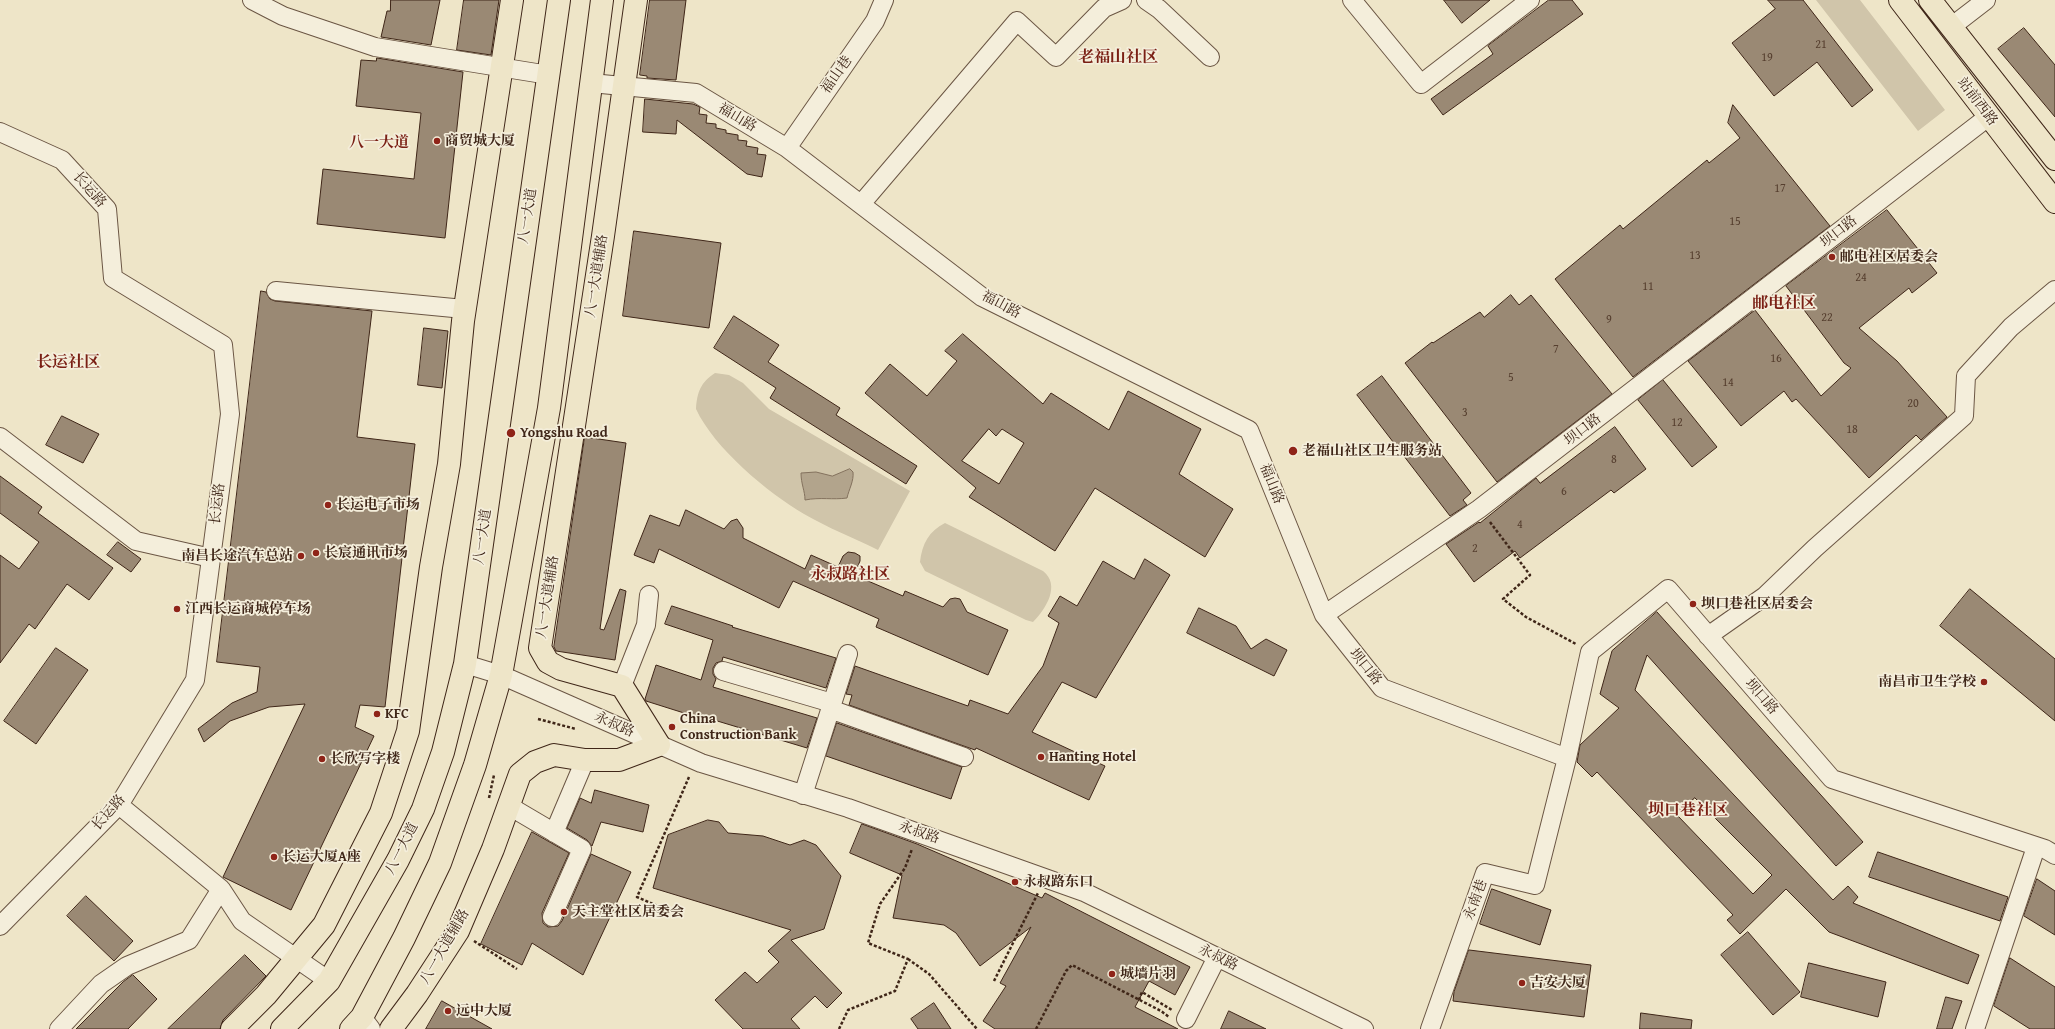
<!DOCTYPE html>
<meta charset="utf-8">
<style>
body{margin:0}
canvas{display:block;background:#eee5c8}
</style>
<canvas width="2055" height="1029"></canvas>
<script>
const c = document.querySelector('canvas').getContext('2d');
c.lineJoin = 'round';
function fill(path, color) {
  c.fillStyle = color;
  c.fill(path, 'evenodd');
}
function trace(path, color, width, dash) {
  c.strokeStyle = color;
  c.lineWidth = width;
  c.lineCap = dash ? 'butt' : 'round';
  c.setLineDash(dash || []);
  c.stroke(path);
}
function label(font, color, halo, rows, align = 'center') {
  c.font = font + ' "Gentium Book Plus","Noto Serif SC",serif';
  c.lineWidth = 3.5;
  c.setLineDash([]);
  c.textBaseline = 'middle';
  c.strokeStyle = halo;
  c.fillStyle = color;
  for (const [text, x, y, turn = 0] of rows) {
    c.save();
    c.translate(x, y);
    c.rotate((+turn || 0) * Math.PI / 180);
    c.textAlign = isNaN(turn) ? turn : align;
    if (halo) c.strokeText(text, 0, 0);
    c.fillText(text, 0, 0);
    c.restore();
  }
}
fill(new Path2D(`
 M 1816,0 L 1860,0 L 1945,110 L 1918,131 Z
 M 715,373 L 729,375 L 743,383 L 769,409 L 910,491 L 878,550 C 854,538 828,528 804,514 C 768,493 714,448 696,409 C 697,392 701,382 715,373 Z
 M 945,523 L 1043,571 C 1061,585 1046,609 1033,622 L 1026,620 L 925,571 L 920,562 C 922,544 929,531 945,523 Z`), '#d0c5aa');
const water = new Path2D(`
 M 850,469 L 853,472 C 854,481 849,489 847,498 C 833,500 820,497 805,500 C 805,491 801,484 801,473 L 816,472 L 832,476 Z`);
fill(water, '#b2a48c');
trace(water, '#84725e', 1);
const building = new Path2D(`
 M 391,0 L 440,0 L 431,45 L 381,37 L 387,11 L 390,11 Z
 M 464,0 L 499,0 L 491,55 L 457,50 Z
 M 650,0 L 686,0 L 676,80 L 647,78 L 647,76 L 640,75 Z
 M 1444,0 L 1490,0 L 1462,23 Z
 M 1549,0 L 1572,0 L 1583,14 L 1443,115 L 1431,99 L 1493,54 L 1488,46 Z
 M 1768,0 L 1803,0 L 1873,90 L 1852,107 L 1817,62 L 1774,96 L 1732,43 L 1775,9 Z
 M 2024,28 L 2055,65 L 2055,117 L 1998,49 Z
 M 377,58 L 463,72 L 445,238 L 317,224 L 323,169 L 414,179 L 421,113 L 356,106 L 361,60 L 376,61 Z
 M 645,99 L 693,104 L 700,107 L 699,114 L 707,115 L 706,123 L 716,124 L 716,128 L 726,130 L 726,133 L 738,135 L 738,140 L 747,141 L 746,146 L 758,148 L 757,154 L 766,155 L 762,177 L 747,174 L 677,120 L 676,134 L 643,132 Z
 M 1733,105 L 1830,226 L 1633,377 L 1555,279 L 1620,225 L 1623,229 L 1707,160 L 1709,163 L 1740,138 L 1728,123 Z
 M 1887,210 L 1937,273 L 1912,293 L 1909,288 L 1859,328 L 1897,361 L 1947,417 L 1921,440 L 1916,435 L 1869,478 L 1796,399 L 1792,402 L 1784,391 L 1741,426 L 1688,361 L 1755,310 L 1821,396 L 1851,368 L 1844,363 L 1786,286 Z
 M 634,231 L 721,243 L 709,328 L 623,316 Z
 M 261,291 L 266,292 L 270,299 L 275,301 L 372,311 L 357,437 L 415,444 L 385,707 L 360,705 L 355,727 L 374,736 L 291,910 L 223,877 L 305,704 L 269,707 L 230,721 L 204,742 L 198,729 L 232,703 L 257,692 L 260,667 L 217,662 Z
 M 1511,295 L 1519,305 L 1531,295 L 1612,394 L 1497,482 L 1405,363 L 1432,342 L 1433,343 L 1480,312 L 1484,317 Z
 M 734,316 L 779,345 L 768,362 L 840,408 L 836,415 L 917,466 L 906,484 L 770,398 L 776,388 L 714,348 Z
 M 424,328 L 448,331 L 442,388 L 418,385 Z
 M 963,334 L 1043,404 L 1051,393 L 1109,430 L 1128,391 L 1201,429 L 1179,474 L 1233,509 L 1205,557 L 1095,488 L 1055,551 L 969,497 L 976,488 L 865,393 L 890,364 L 927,396 L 957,361 L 945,351 ZM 989,429 L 996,436 L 1002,429 L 1024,443 L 999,484 L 962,461 Z
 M 1382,376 L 1471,493 L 1463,500 L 1467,505 L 1450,516 L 1357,395 Z
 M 1663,380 L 1717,447 L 1692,467 L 1638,400 Z
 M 62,416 L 99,434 L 83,463 L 46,445 Z
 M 1615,427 L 1646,469 L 1614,493 L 1611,490 L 1520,558 L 1515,551 L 1474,582 L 1446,544 L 1479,522 L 1480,523 L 1536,478 L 1540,483 Z
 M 585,437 L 626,443 L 600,629 L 604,630 L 620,589 L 626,591 L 615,660 L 556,651 L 554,647 Z
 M 0,476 L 42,507 L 38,513 L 113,568 L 89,600 L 67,584 L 35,629 L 29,624 L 0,663 L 0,555 L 19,569 L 39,542 L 0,513 Z
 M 686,510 L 724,529 L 731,521 L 737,519 L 743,528 L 743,538 L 805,569 L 811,555 L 838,567 L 843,556 L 848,552 L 855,553 L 860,556 L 860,561 L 854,575 L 903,596 L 905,591 L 943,607 L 950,599 L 955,598 L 960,599 L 967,612 L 1008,630 L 988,675 L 876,627 L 879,619 L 793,581 L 779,608 L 659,549 L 654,563 L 634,555 L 650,515 L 679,526 Z
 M 118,542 L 141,559 L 131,572 L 107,555 Z
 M 1145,559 L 1170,575 L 1096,698 L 1062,682 L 1032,732 L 1105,766 L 1089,800 L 976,748 L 975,750 L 849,705 L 852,695 L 846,694 L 855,666 L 968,706 L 970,700 L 1008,714 L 1043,666 L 1059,623 L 1048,616 L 1060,596 L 1077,606 L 1103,561 L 1134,579 Z
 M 1970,589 L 2055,659 L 2055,721 L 1940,626 Z
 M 672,606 L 733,626 L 732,627 L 836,658 L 826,688 L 723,657 L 722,661 L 716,663 L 713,668 L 713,674 L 716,679 L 713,687 L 817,718 L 807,748 L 704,717 L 703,719 L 646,701 L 645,699 L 656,665 L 701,680 L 713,640 L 665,624 Z
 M 1199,608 L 1236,626 L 1251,649 L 1266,639 L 1287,650 L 1274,676 L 1187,633 Z
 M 1657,612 L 1863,842 L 1836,866 L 1647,655 L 1635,690 L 1833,900 L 1848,886 L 1858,897 L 1853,903 L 1979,955 L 1968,984 L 1829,932 L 1786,889 L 1740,934 L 1727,920 L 1733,915 L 1597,772 L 1592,777 L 1577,762 L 1580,745 L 1619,708 L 1600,694 L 1612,651 ZM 1695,798 L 1772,875 L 1753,894 L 1677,815 Z
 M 56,648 L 88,670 L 36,744 L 4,721 Z
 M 837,723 L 962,767 L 951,799 L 826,756 Z
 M 595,790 L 649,805 L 643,832 L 601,822 L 592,846 L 587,840 L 567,828 L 580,798 L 591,803 Z
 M 708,820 L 719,822 L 728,833 L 763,836 L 790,845 L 804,840 L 816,845 L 841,876 L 824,929 L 791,940 L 842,993 L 827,1008 L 815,996 L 791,1019 L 800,1029 L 743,1029 L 715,1000 L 745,972 L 757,983 L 779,962 L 768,951 L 791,930 L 653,888 L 668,835 Z
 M 862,824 L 917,844 L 1042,898 L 1045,893 L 1190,967 L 1175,995 L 1149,981 L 1135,1007 L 1178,1029 L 995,1029 L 983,1021 L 1006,986 L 1000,983 L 1031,927 L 980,966 L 956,933 L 944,925 L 893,918 L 902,875 L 850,853 Z
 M 532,832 L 569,853 L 542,913 L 543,923 L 548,927 L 558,926 L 562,921 L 591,854 L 631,872 L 583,975 L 532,943 L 522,965 L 481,944 Z
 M 1878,852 L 2008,897 L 2000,921 L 1869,877 Z
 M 2037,879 L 2055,891 L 2055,935 L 2024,916 Z
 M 1492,889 L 1551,910 L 1540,945 L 1480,924 Z
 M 86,896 L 133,941 L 114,961 L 67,916 Z
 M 1748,932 L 1800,992 L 1773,1015 L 1721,955 Z
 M 1469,950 L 1591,965 L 1584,1017 L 1453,1001 L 1454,992 Z
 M 245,955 L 266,976 L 223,1020 L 220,1029 L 168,1029 Z
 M 2010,958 L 2055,987 L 2055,1029 L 2030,1029 L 1994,1006 Z
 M 1809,963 L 1886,982 L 1878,1017 L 1801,997 Z
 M 133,975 L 157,999 L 128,1029 L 76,1029 L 123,982 Z
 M 1946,997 L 1962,1001 L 1952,1029 L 1937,1029 Z
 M 442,1001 L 492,1029 L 426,1029 Z
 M 934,1003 L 951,1029 L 918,1029 L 911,1019 Z
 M 1229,1011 L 1266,1029 L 1221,1029 Z
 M 1641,1013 L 1692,1020 L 1691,1029 L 1640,1029 Z`);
fill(building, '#9a8974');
trace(building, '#3f2618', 1);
const minor = new Path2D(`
 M 252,0 L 283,16 L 375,47 L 549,75
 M 1146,0 L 1159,9 L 1210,57
 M 1352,0 L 1421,84 L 1530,0
 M 1951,27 L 1986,0
 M 591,83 L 696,93 L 787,148 L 982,297 L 1249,430 L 1324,615
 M 1988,117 L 1479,509 L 1324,615 L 1382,688 L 1567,758 L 1590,652 L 1668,589 L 1832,779 L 2045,849 L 2055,855
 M 0,132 L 62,160 L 107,209 L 113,278 L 223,345 L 230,414 L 195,680 L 119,805 L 0,926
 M 787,148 L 875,21 L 884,0
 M 861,204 L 1017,21 L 1056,57 L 1104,8 L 1122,0
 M 276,291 L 464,309
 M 0,437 L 136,541 L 211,558
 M 1708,636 L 1765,596 L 1815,548 L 1964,416 L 1966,376 L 2011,327 L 2055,290
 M 465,664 L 501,675 L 701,763 L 848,808 L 1084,892 L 1364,1029
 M 723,671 L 832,703
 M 622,686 L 646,625 L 649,595
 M 830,709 L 964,757
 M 803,795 L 848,654
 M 509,806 L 582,849 L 552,917
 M 554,833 L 585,760
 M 221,889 L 242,921 L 329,981
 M 362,1017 L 371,1029
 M 1186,1019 L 1217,957
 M 59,1029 L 101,984 L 127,966 L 189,940 L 221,889 L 119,805
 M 1430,1029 L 1485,873 L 1535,885 L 1567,758
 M 1975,1029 L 2036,847`);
const major = new Path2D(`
 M 1900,0 L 2055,202
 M 1930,0 L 2055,159
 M 232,1029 L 266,995 L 324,925 L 381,813 L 408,731 L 431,567 L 449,464 L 463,321 L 512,0
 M 391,1029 L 417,994 L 458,931 L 493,849 L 520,774 L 535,762 L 554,755 L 585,760 L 619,760 L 659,745 L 622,686 L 561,669 L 548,662 L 540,648 L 603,236 L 636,0`);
const highway = new Path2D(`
 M 282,1029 L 329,981 L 398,860 L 423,809 L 443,752 L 465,664 L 559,0
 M 351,1029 L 362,1017 L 404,938 L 440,863 L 475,765 L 501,675 L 549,408 L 602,0`);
trace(minor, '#6b5644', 20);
trace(major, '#3f2618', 24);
trace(highway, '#3f2618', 24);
trace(new Path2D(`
 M 1490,522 L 1530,575 L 1503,599 L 1526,617 L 1576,644
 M 538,719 L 576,729
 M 489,798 L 494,775
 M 671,912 L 637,897 L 689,777
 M 474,941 L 517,969
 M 908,959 L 929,974 L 977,1029
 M 994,981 L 1038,893
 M 1139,1000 L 1142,992 L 1172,1010
 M 839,1029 L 848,1010 L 895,991 L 908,959 L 868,943 L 880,904 L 905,868 L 912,849
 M 1036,1029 L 1066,971 L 1072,965 L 1161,1011 L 1169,1017`), '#3f2618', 2.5, [3, 2]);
trace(minor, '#f4eedb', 18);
trace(major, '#eee5c8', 22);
trace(highway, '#eee5c8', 22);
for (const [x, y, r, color] of [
 [437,141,4,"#8f2418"],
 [1832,257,4,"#8f2418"],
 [511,433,5,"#8f2418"],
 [1293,451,5,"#8f2418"],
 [328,505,4,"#8f2418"],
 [316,553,4,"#8f2418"],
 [301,556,4,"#8f2418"],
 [1693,604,4,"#8f2418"],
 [177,609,4,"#8f2418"],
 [1984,682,4,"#8f2418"],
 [377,714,4,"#8f2418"],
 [672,727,4,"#8f2418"],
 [1041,757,4,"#8f2418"],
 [322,759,4,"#8f2418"],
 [274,857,4,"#8f2418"],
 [1015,882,4,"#8f2418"],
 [564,912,4,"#8f2418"],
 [1112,974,4,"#8f2418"],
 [1522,983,4,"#8f2418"],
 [448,1011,4,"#8f2418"]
]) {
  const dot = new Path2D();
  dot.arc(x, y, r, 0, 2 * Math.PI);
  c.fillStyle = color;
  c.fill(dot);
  trace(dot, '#f4eedb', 1.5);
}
label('12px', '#563f2f', null, [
 ["21",1821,45],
 ["19",1767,58],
 ["17",1780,189],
 ["15",1735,222],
 ["13",1695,256],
 ["24",1861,278],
 ["11",1648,287],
 ["22",1827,318],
 ["9",1609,320],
 ["7",1556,350],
 ["16",1776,359],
 ["5",1511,378],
 ["14",1728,383],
 ["20",1913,404],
 ["3",1465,413],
 ["12",1677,423],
 ["18",1852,430],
 ["8",1614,460],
 ["6",1564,492],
 ["4",1520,525],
 ["2",1475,549]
]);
label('14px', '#3f2618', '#f4eedb', [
 ["福山巷",837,75,-55],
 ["站前西路",1977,102,53],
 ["福山路",737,118,31],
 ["长运路",89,190,49],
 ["八一大道",528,216,-81],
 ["坝口路",1839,232,-38],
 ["八一大道辅路",597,276,-81],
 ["福山路",1001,305,28],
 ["坝口路",1583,430,-38],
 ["福山路",1271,484,68],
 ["长运路",218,504,-83],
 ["八一大道",483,537,-82],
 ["八一大道辅路",548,597,-81],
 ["坝口路",1365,667,51],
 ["坝口路",1761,697,49],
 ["永叔路",614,725,24],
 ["长运路",109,813,-49],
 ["永叔路",919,833,19],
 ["八一大道",402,849,-63],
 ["永南巷",1476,900,-70],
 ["八一大道辅路",445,947,-60],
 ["永叔路",1218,958,26]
]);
label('bold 14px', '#3f2618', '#f4eedb', [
 ["商贸城大厦",445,141],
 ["邮电社区居委会",1840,257],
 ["Yongshu Road",520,433],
 ["老福山社区卫生服务站",1302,451],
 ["长运电子市场",336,505],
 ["长宸通讯市场",324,553],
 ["南昌长途汽车总站",293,556,"right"],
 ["坝口巷社区居委会",1701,604],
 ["江西长运商城停车场",185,609],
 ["南昌市卫生学校",1976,682,"right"],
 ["KFC",385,714],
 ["China",680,719],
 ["Construction Bank",680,735],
 ["Hanting Hotel",1049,757],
 ["长欣写字楼",330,759],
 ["长运大厦A座",282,857],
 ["永叔路东口",1023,882],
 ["天主堂社区居委会",572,912],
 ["城墙片羽",1120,974],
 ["吉安大厦",1530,983],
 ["远中大厦",456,1011]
], 'left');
label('bold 15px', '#7a1f14', '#f4eedb', [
 ["八一大道",379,143]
]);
label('bold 16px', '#7a1f14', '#f4eedb', [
 ["老福山社区",1118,58],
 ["邮电社区",1784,304],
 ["长运社区",68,363],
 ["永叔路社区",850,575],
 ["坝口巷社区",1688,811]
]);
</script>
